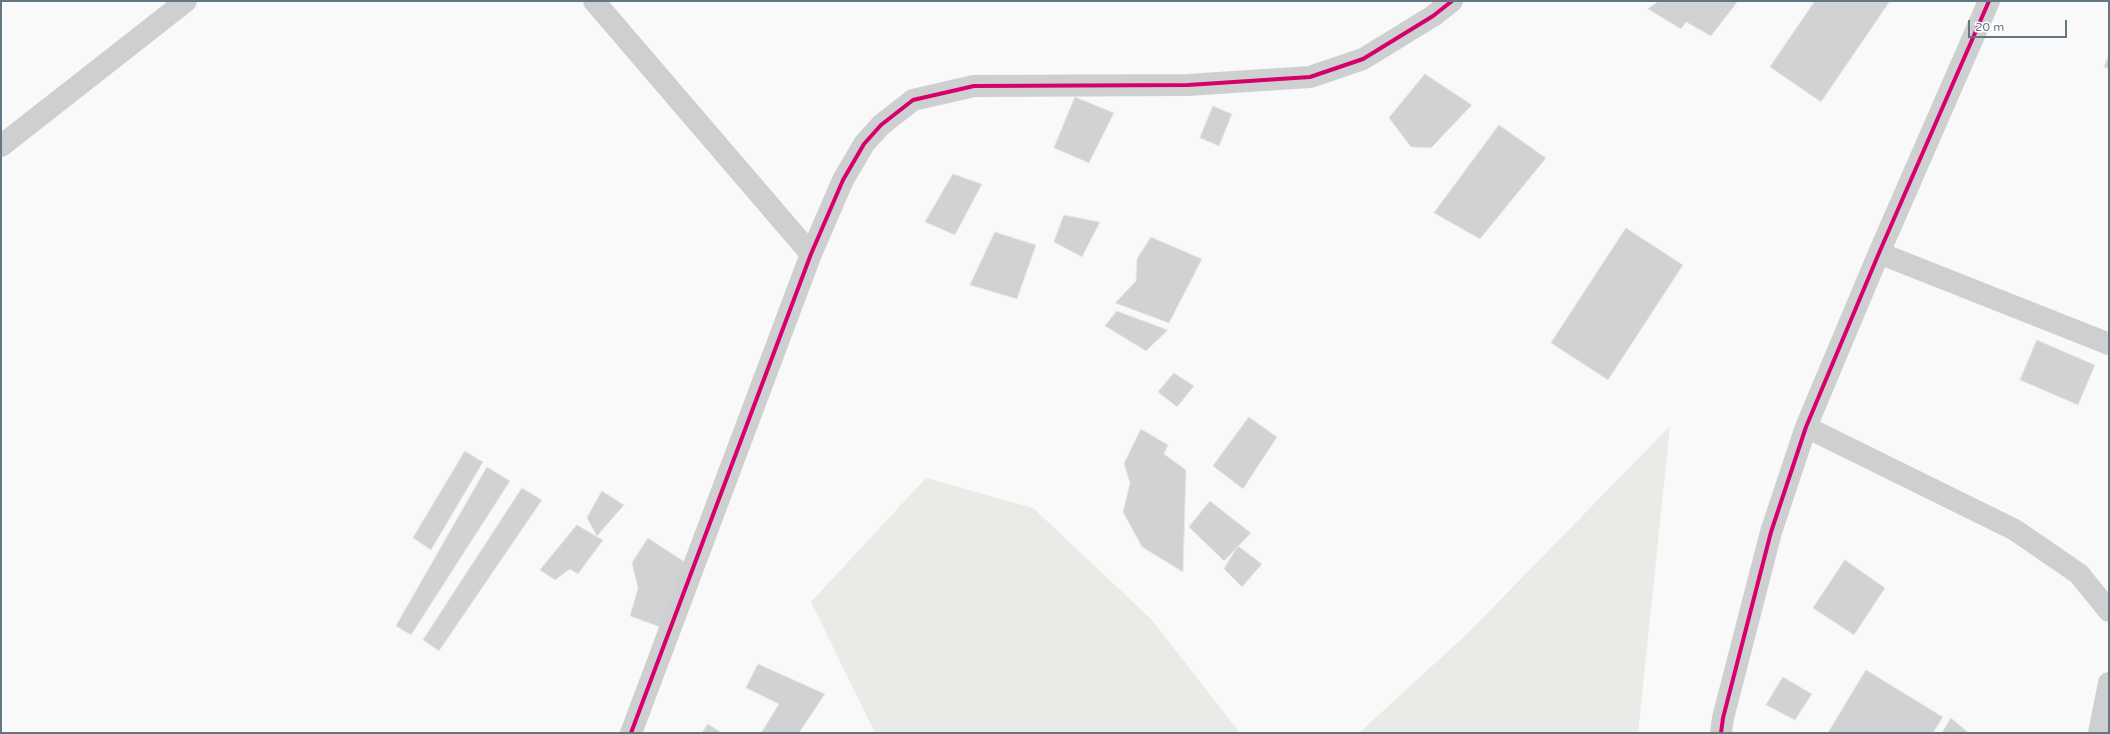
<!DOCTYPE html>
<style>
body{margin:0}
#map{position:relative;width:2110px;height:734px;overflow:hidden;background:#f9f9f9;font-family:"Varela Round",sans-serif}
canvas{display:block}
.frame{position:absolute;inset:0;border:2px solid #657683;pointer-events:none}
.scale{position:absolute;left:1968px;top:20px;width:99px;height:18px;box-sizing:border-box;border:2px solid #657683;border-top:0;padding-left:5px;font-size:12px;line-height:14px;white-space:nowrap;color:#657683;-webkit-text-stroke:3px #fff;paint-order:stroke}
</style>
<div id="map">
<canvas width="2110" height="734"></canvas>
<div class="frame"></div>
<div class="scale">20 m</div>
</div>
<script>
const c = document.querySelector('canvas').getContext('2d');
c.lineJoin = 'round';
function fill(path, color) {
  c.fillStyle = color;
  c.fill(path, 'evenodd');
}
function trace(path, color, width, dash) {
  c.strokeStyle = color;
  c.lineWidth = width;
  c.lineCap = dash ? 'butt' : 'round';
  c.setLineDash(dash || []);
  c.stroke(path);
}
fill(new Path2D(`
 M 1670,426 L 1638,733 L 1359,733 L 1467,634 Z
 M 926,478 L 1033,508 L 1151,619 L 1240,733 L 875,733 L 811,602 Z`), '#e8ebe6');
const building = new Path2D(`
 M 1659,1 L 1738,1 L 1711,36 L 1686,22 L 1681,29 L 1648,9 Z
 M 1815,1 L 1890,1 L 1821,102 L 1770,67 Z
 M 2109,55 L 2109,69 L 2104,67 Z
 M 1425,74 L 1472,105 L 1431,148 L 1411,147 L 1389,118 Z
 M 1075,97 L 1114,113 L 1089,163 L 1054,148 Z
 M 1213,106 L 1232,114 L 1219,146 L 1200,138 Z
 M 1499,125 L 1546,158 L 1480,239 L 1434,213 Z
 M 953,174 L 982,184 L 955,235 L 925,222 Z
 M 1064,215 L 1100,222 L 1082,257 L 1054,242 Z
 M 1626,228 L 1683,265 L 1608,380 L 1551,343 Z
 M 995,232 L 1036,245 L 1017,299 L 970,285 Z
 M 1151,237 L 1202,259 L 1169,323 L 1115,303 L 1136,281 L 1137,259 Z
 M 1117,311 L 1168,330 L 1146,351 L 1105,326 Z
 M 2037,340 L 2095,365 L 2078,405 L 2020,380 Z
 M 1174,373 L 1194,386 L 1177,407 L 1158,392 Z
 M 1249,417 L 1277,437 L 1243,489 L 1213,466 Z
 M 1141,429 L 1168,445 L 1164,454 L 1186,470 L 1183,572 L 1142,547 L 1123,512 L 1130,483 L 1124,464 Z
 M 465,451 L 483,462 L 431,550 L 413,538 Z
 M 487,467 L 510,481 L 411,635 L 396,626 Z
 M 522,488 L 542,500 L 439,651 L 423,640 Z
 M 602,491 L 624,505 L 597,536 L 587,518 Z
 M 1210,501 L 1251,533 L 1224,561 L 1189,527 Z
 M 577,525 L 603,540 L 578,574 L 570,569 L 555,580 L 540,570 Z
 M 648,538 L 694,568 L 671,631 L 630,616 L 638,588 L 632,563 Z
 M 1238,546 L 1262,564 L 1242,587 L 1224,569 Z
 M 1845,560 L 1885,588 L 1854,635 L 1813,608 Z
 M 758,664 L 825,694 L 799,733 L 761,733 L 779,704 L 746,688 Z
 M 1866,670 L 1943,717 L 1933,733 L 1828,733 Z
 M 1783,677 L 1812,694 L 1795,720 L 1766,705 Z
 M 1951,718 L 1969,733 L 1942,733 Z
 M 708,724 L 722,733 L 702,733 Z`);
fill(building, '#d0d2d3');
trace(building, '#e8e8e8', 1);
trace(new Path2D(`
 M 594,1 L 811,254
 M 1,146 L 186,1
 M 1879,253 L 2109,344
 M 1806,427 L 2015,530 L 2079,574 L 2109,611
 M 631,733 L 811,254 L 843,180 L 864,144 L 881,125 L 913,100 L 974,86 L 1188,85 L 1310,77 L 1363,59 L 1433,16 L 1452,1
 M 1721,733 L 1723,718 L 1771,532 L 1806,427 L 1879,253 L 1989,1
 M 2099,733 L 2109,683`), '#cecfd0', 22);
trace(new Path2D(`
 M 631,733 L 811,254 L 843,180 L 864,144 L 881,125 L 913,100 L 974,86 L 1188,85 L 1310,77 L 1363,59 L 1433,16 L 1452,1
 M 1721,733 L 1723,718 L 1771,532 L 1806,427 L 1879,253 L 1989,1`), '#d6006c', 4);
</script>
